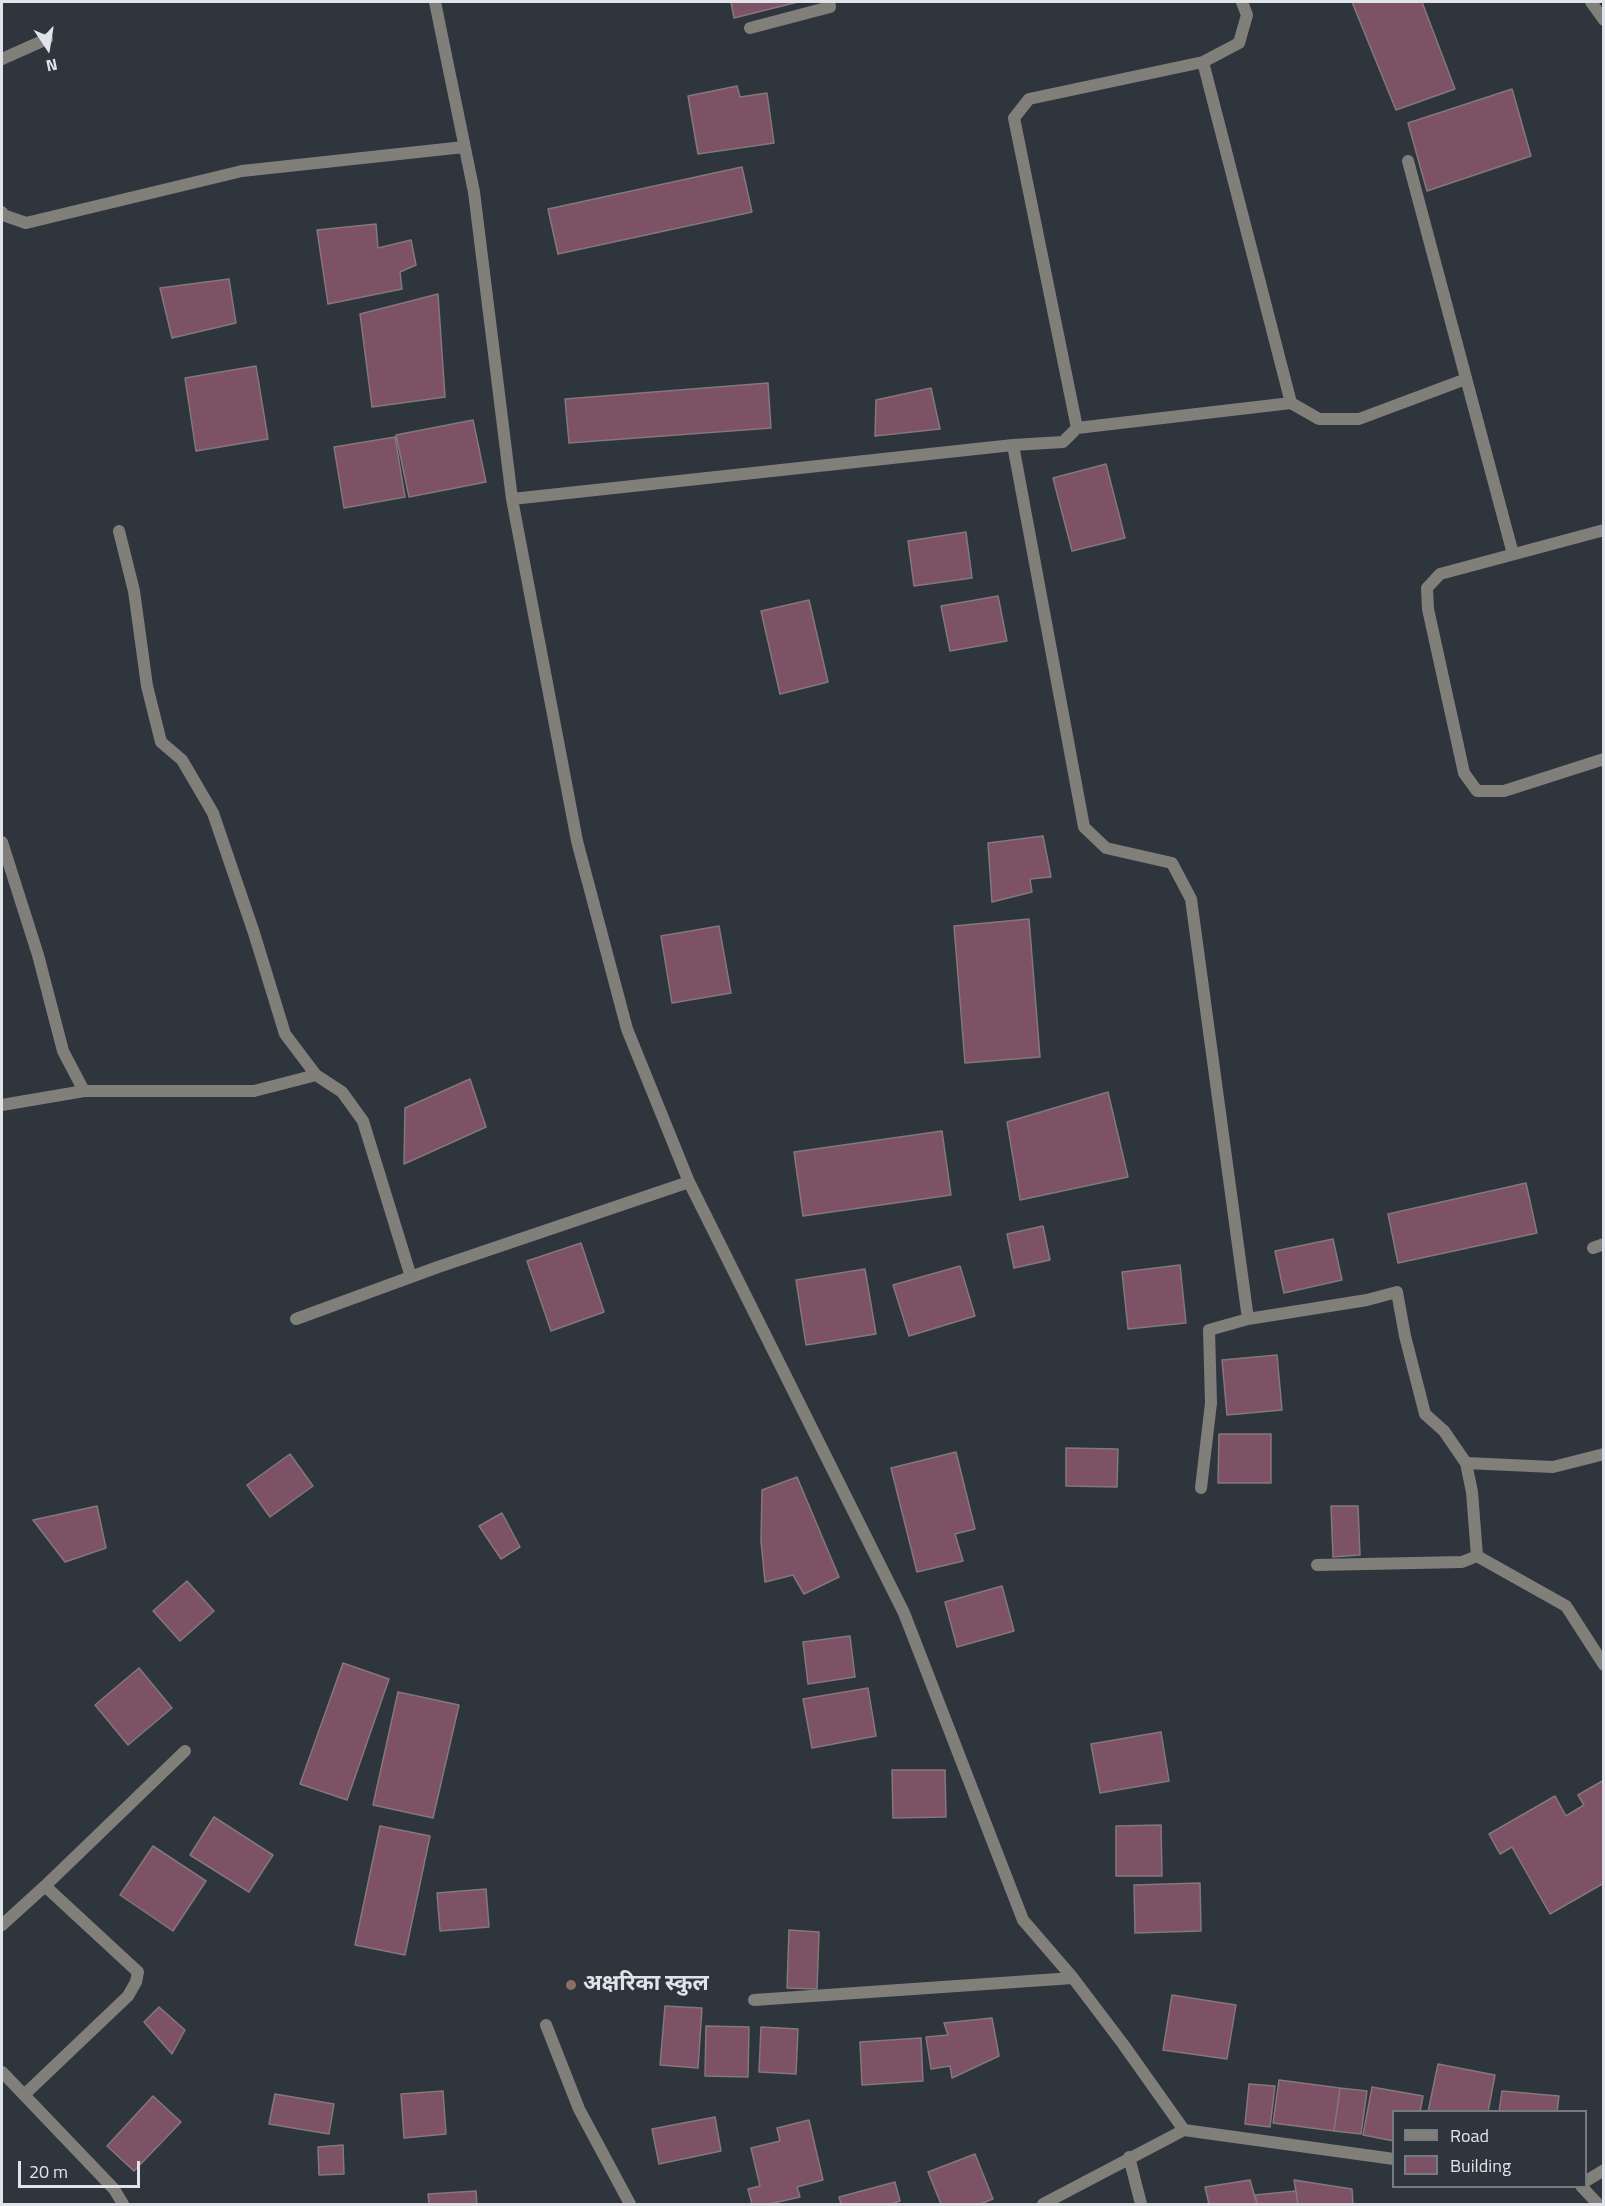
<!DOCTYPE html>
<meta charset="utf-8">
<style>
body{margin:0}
#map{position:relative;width:1605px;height:2206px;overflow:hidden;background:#2f353d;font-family:"Titillium Web",sans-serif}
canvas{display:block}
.frame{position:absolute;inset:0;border:3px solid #e0e4e9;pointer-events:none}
.legend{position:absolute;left:1392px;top:2110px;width:195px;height:78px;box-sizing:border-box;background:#2f353d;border:2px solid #767b82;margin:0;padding:8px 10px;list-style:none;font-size:18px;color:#e0e4e9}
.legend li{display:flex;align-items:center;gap:12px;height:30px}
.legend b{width:30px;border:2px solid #767b82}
.north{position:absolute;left:18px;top:18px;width:60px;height:60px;-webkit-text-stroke:4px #2f353d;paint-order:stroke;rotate:168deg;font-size:16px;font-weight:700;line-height:24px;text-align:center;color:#e0e4e9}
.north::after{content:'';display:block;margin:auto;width:21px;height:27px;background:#e0e4e9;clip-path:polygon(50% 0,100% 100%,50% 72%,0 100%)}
.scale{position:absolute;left:18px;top:2161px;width:122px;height:27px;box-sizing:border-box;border:3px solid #e0e4e9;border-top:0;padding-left:8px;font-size:18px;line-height:21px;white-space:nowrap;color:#e0e4e9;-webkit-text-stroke:4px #2f353d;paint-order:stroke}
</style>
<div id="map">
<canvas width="1605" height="2206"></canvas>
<div class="frame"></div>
<ul class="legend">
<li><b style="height:8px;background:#807f7a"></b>Road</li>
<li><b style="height:16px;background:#7c5264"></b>Building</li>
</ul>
<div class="north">N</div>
<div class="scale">20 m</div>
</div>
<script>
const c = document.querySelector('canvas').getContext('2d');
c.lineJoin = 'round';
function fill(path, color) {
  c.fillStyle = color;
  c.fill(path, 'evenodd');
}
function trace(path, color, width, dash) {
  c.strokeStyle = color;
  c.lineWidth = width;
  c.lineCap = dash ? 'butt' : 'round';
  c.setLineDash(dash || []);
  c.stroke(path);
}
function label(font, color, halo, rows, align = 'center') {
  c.font = font + ' "Titillium Web","Noto Sans Devanagari",sans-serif';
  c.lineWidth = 4.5;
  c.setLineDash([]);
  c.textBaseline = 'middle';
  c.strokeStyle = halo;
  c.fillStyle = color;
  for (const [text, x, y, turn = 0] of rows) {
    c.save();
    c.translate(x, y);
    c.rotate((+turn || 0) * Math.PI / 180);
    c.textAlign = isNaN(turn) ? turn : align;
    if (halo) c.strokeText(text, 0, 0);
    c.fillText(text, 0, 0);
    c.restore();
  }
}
const building = new Path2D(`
 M 731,2 L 798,2 L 734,18 Z
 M 1352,2 L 1422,2 L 1455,89 L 1396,110 Z
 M 737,86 L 740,97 L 767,93 L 774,143 L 698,154 L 688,96 Z
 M 1512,89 L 1531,156 L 1427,191 L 1408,123 Z
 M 742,167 L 752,212 L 558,254 L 548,209 Z
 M 376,224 L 378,248 L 411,240 L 416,265 L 400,272 L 402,289 L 328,304 L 317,230 Z
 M 229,279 L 236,323 L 172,338 L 160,288 Z
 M 438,294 L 445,397 L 372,407 L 360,314 Z
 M 256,366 L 268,439 L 196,451 L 185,378 Z
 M 768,383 L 771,428 L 569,443 L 565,399 Z
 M 931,388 L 940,429 L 875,436 L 876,400 Z
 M 473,420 L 486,482 L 409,497 L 396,435 Z
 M 395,437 L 405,497 L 344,508 L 334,447 Z
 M 1106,464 L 1125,538 L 1072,551 L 1053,478 Z
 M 966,532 L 972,578 L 914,586 L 908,541 Z
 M 998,596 L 1007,641 L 950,651 L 941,606 Z
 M 809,600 L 828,682 L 780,694 L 761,611 Z
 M 1043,836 L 1051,877 L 1030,879 L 1032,892 L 992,902 L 988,843 Z
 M 1029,919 L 1040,1057 L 965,1063 L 954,926 Z
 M 719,926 L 731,993 L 672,1003 L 661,936 Z
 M 470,1079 L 486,1127 L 404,1164 L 405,1108 Z
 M 1108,1092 L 1128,1177 L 1020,1200 L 1007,1122 Z
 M 942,1131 L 951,1195 L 803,1216 L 794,1152 Z
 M 1526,1183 L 1537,1233 L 1398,1263 L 1388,1214 Z
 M 1043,1226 L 1050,1260 L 1014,1268 L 1007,1234 Z
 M 1333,1239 L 1342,1280 L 1284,1293 L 1275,1251 Z
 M 581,1243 L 604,1312 L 551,1331 L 527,1261 Z
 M 1180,1265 L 1186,1323 L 1128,1329 L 1122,1272 Z
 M 960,1266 L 975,1316 L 909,1336 L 893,1285 Z
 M 865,1269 L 876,1334 L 806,1345 L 796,1280 Z
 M 1277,1355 L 1282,1410 L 1227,1415 L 1222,1360 Z
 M 1219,1434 L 1271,1434 L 1271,1483 L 1218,1483 Z
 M 1066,1448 L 1118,1449 L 1117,1487 L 1066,1486 Z
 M 956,1452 L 975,1529 L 955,1534 L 963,1561 L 917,1572 L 891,1468 Z
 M 290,1454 L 313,1486 L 270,1517 L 247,1485 Z
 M 797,1477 L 839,1577 L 804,1594 L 793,1575 L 765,1582 L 761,1541 L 762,1490 Z
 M 97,1506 L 106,1548 L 65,1562 L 33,1520 Z
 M 1331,1506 L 1358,1506 L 1360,1555 L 1333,1557 Z
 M 502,1513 L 520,1547 L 501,1559 L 479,1526 Z
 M 187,1581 L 214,1611 L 180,1641 L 153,1611 Z
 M 1002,1586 L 1014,1631 L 957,1647 L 945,1602 Z
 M 850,1636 L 855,1677 L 808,1684 L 803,1642 Z
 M 343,1663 L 389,1679 L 347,1800 L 300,1784 Z
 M 139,1668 L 172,1708 L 128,1745 L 95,1705 Z
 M 868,1688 L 876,1736 L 812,1748 L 803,1699 Z
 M 398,1692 L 459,1705 L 433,1818 L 373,1805 Z
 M 1161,1732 L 1169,1781 L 1100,1793 L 1091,1744 Z
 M 892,1770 L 945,1770 L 946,1817 L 893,1818 Z
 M 1604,1780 L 1604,1883 L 1550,1914 L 1512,1847 L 1500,1854 L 1489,1834 L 1555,1796 L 1566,1816 L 1584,1805 L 1578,1795 Z
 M 214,1817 L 273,1855 L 249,1892 L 190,1855 Z
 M 1161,1825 L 1162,1876 L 1116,1876 L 1116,1826 Z
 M 380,1826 L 430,1836 L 405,1955 L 355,1945 Z
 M 153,1846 L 206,1881 L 173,1931 L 120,1895 Z
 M 1200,1883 L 1201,1931 L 1135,1933 L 1134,1885 Z
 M 486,1889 L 489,1927 L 440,1931 L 437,1893 Z
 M 789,1930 L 819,1932 L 817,1989 L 787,1988 Z
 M 1172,1995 L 1236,2005 L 1227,2059 L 1163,2050 Z
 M 665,2006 L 702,2008 L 698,2068 L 660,2065 Z
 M 159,2007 L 185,2030 L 172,2054 L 144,2022 Z
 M 992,2018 L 999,2056 L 952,2078 L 950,2066 L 931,2069 L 926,2037 L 948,2035 L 944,2023 Z
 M 706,2026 L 749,2027 L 748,2077 L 705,2076 Z
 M 761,2027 L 798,2029 L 796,2074 L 759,2072 Z
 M 921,2038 L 923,2081 L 862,2085 L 860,2042 Z
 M 1438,2064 L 1495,2075 L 1488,2112 L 1428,2112 Z
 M 1279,2080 L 1340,2088 L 1334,2131 L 1273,2123 Z
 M 1249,2084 L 1275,2086 L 1270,2127 L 1245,2124 Z
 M 1372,2087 L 1423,2096 L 1420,2112 L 1394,2112 L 1394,2141 L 1363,2135 Z
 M 1340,2088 L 1367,2091 L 1361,2134 L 1334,2131 Z
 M 443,2091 L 446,2134 L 404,2138 L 401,2094 Z
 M 1502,2091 L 1559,2096 L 1557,2112 L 1499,2112 Z
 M 275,2094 L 334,2104 L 329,2134 L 269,2124 Z
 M 153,2096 L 181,2122 L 134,2171 L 107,2146 Z
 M 715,2117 L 721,2151 L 659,2164 L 652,2129 Z
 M 809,2120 L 823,2180 L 797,2187 L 800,2197 L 769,2204 L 752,2204 L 748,2189 L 760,2186 L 751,2148 L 780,2141 L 777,2128 Z
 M 343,2145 L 344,2174 L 319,2175 L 318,2147 Z
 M 975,2154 L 993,2199 L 980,2204 L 941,2204 L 928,2172 Z
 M 1250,2180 L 1257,2204 L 1209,2204 L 1205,2187 Z
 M 1294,2180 L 1352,2189 L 1353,2204 L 1298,2204 Z
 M 895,2182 L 900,2201 L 891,2204 L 841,2204 L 839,2197 Z
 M 476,2191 L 477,2204 L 429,2204 L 428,2194 Z
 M 1296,2191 L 1298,2204 L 1257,2204 L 1255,2195 Z`);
fill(building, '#7c5264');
trace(building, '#84787c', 1.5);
trace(new Path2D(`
 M 435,2 L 474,192 L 512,499 L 577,841 L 627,1029 L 689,1182 L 904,1613 L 1023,1920 L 1073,1978 L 1123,2044 L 1184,2130
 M 1591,2 L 1604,20
 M 750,28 L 830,7 L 829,2
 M 2,59 L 47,39
 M 1203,62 L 1291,403 L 1319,419 L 1359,419 L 1466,379
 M 1408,161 L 1513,554
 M 2,212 L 3,215 L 26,223 L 242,171 L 464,147
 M 1077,428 L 1291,403
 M 1013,445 L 1063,442 L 1077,428 L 1014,118 L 1029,99 L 1203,62 L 1239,43 L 1247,15 L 1242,2
 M 512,499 L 1013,445 L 1084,827 L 1106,848 L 1172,863 L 1191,899 L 1248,1319 L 1367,1300 L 1397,1292 L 1405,1336 L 1425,1414 L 1444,1431 L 1466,1463 L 1472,1492 L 1477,1556 L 1462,1562 L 1317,1565
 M 1604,530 L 1440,574 L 1427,588 L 1428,609 L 1464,773 L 1477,791 L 1504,791 L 1604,759
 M 119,531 L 134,591 L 147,686 L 161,742 L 182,760 L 213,813 L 254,933 L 285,1034 L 316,1075 L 342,1092 L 363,1121 L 411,1277
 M 2,842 L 38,955 L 63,1051 L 84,1091 L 254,1091 L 316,1075
 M 2,1105 L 84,1091
 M 1593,1248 L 1604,1244
 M 296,1319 L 438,1267 L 689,1182
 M 1466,1463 L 1553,1467 L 1604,1454
 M 1201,1488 L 1211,1403 L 1209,1330 L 1248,1319
 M 1477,1556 L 1566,1606 L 1604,1665
 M 2,1925 L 45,1886 L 185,1751
 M 754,2000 L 1073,1978
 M 546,2025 L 579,2109 L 630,2204
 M 2,2072 L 114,2189 L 123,2204
 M 24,2095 L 128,1996 L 136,1982 L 138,1972 L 45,1886
 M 1129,2157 L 1141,2204
 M 1586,2181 L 1604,2170
 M 1581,2186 L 1598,2204
 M 1043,2204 L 1184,2130 L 1394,2159`), '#807f7a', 12);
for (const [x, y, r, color] of [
 [571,1985,6,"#8d6e63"]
]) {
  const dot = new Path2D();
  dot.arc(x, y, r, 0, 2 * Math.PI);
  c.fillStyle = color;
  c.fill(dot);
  trace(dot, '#2f353d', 2);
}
label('bold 22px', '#e0e4e9', '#2f353d', [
 ["अक्षरिका स्कुल",583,1985]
], 'left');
</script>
